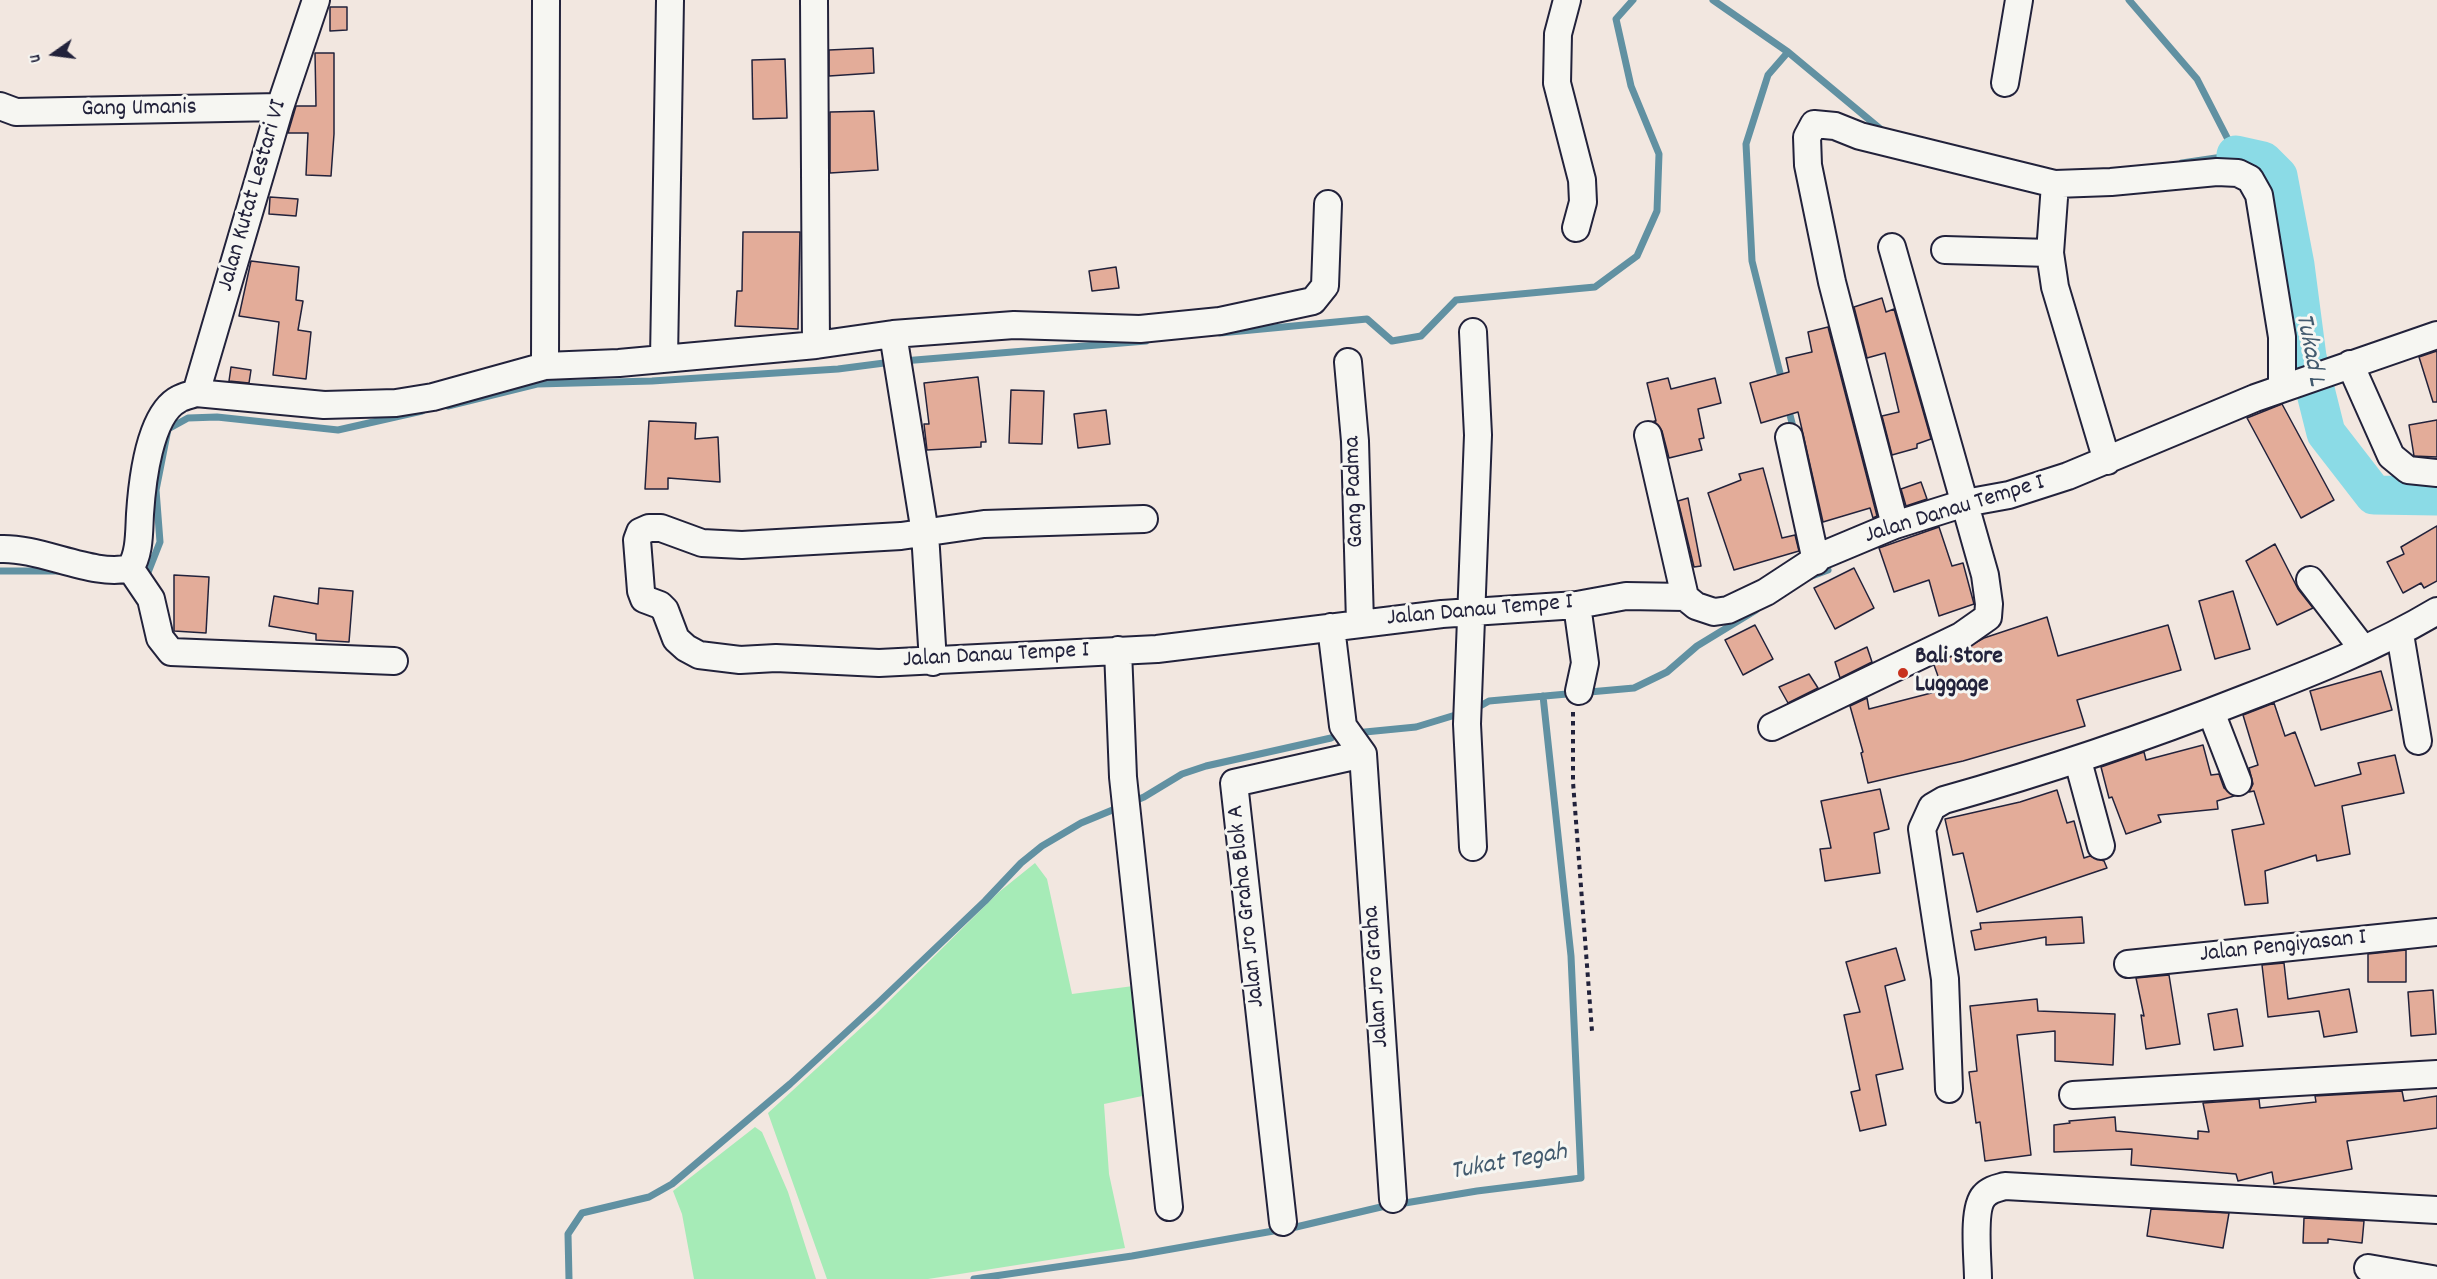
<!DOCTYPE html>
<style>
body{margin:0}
#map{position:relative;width:2437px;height:1279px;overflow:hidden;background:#f2e7e0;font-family:Dekko,sans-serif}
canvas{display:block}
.north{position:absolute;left:24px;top:24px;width:60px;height:60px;-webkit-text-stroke:4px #f6f6f2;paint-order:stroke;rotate:256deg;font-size:16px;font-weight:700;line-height:24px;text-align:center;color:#22223b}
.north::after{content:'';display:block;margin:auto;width:21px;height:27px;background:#22223b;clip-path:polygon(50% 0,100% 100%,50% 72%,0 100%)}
</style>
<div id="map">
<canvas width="2437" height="1279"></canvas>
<div class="north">U</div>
</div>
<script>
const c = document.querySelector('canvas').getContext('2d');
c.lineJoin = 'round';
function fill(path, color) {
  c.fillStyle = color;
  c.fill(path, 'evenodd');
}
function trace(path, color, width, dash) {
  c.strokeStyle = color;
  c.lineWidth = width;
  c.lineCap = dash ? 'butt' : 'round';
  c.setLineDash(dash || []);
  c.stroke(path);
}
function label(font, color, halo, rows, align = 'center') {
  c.font = font + ' Dekko,sans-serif';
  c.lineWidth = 6;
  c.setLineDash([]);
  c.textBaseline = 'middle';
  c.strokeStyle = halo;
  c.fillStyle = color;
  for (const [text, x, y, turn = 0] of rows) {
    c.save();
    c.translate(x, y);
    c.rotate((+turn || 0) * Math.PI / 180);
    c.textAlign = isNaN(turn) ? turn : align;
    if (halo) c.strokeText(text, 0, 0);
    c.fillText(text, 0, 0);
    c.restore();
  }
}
fill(new Path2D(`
 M 1035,863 L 1047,879 L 1072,994 L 1141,985 L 1152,1094 L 1104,1104 L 1109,1174 L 1125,1248 L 928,1279 L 827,1279 L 768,1113 L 875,1015 L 999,892 Z
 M 755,1127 L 762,1132 L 788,1192 L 816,1279 L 694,1279 L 682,1214 L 673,1191 Z`), '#a6ebb7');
trace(new Path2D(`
 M 1713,0 L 1788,52 L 1884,132
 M 2129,0 L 2197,79 L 2236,155 L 2182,163
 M 1220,333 L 1367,319 L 1392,341 L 1421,336 L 1456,300 L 1595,287 L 1637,256 L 1657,211 L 1659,154 L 1631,86 L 1616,19 L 1633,0
 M 903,361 L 1146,341
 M 1782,381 L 1752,261 L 1746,144 L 1768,75 L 1788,52
 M 448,406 L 537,384 L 652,381 L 838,369 L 892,362
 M 1788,407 L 1794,431
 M 0,571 L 59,571
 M 143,577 L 147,575 L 160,542 L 156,490 L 168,429 L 188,418 L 217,417 L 338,430 L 422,411
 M 1809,577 L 1828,570
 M 1473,710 L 1489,701 L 1634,688 L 1667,672 L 1697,646 L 1756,610
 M 1365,732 L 1416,727 L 1462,713
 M 569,1279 L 568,1234 L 582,1213 L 649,1197 L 672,1184 L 790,1084 L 878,1003 L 985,901 L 1021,863 L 1042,846 L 1081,823 L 1144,797 L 1182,774 L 1206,766 L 1331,738
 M 974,1279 L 1132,1256 L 1296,1227 L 1381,1207 L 1477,1191 L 1581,1178 L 1571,956 L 1543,696`), '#6191a2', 7);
trace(new Path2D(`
 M 2236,155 L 2263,161 L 2278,176 L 2295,265 L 2307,357 L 2326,433 L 2374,495 L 2437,496`), '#8bdbe6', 39);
const building = new Path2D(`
 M 330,7 L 347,7 L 347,30 L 330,31 Z
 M 873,48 L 874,73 L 829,76 L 829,50 Z
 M 315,53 L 334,53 L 334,134 L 331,176 L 306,175 L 308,133 L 288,133 L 296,106 L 316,106 Z
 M 785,59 L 787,118 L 753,119 L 752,60 Z
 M 874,111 L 878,170 L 830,173 L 830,112 Z
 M 270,197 L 298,199 L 296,216 L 269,214 Z
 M 743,232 L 800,232 L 798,329 L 735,326 L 737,291 L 742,291 Z
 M 251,261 L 299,267 L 296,300 L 303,301 L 298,330 L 311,332 L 306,379 L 273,375 L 279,322 L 239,316 Z
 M 1116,267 L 1119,288 L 1092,291 L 1089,271 Z
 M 1882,298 L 1886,312 L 1894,309 L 1931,439 L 1917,444 L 1917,448 L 1892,455 L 1882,416 L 1899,412 L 1885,353 L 1867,358 L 1854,307 Z
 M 1828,327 L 1877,516 L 1873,518 L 1870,508 L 1823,522 L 1798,412 L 1761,423 L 1750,383 L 1789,372 L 1786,358 L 1812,352 L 1808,332 Z
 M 2437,351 L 2437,402 L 2433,402 L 2419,357 Z
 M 231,367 L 251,370 L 249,383 L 229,381 Z
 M 978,377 L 986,442 L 981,442 L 981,447 L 927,450 L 924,424 L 929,424 L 924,383 Z
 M 1668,378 L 1671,389 L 1715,378 L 1721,403 L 1698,409 L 1704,438 L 1699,439 L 1702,450 L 1669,458 L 1662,431 L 1654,421 L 1656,421 L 1647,383 Z
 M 1011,390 L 1044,391 L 1042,444 L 1009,443 Z
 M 2282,404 L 2334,500 L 2301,518 L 2247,418 Z
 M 1106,410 L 1110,444 L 1078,448 L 1074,414 Z
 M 2437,420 L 2437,457 L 2414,456 L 2409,425 Z
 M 649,421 L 696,423 L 695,439 L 718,437 L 720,482 L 668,478 L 668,489 L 645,489 Z
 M 1763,468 L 1782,538 L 1795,535 L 1799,551 L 1734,570 L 1708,493 L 1741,480 L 1739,474 Z
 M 1921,482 L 1927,499 L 1906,506 L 1901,489 Z
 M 1688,498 L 1701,566 L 1694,567 L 1678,501 Z
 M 2437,526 L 2437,581 L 2424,588 L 2421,583 L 2403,593 L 2387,562 L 2404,554 L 2401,547 Z
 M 1939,527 L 1952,566 L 1963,563 L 1974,604 L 1939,616 L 1929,580 L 1894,592 L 1879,548 Z
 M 2275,544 L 2298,589 L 2313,608 L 2277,625 L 2246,561 Z
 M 1854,568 L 1874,608 L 1835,629 L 1814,588 Z
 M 174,575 L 209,577 L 206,633 L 174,631 Z
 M 319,588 L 353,591 L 349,642 L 316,640 L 316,634 L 269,626 L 274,596 L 318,604 Z
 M 2233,591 L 2250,649 L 2215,659 L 2199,601 Z
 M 2047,617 L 2058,656 L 2168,625 L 2181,670 L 2077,700 L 2085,726 L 1963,761 L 1868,783 L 1861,753 L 1863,752 L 1850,706 L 1867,698 L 1869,709 L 1943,690 L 1934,665 L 1984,638 Z
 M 1755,625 L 1773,659 L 1743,675 L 1725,640 Z
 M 1867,647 L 1872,662 L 1840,678 L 1835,662 Z
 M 2381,671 L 2392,710 L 2321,730 L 2310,691 Z
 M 1809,674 L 1818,688 L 1788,703 L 1779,687 Z
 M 2274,703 L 2285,736 L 2295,732 L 2315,786 L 2361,774 L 2358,763 L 2395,755 L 2404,793 L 2342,806 L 2350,854 L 2317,861 L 2316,855 L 2265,871 L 2268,903 L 2245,905 L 2232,830 L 2264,824 L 2254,791 L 2249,792 L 2253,784 L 2249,768 L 2258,765 L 2243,715 Z
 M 2203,745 L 2211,775 L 2219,774 L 2224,788 L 2234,796 L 2217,801 L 2218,809 L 2158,815 L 2161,822 L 2126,834 L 2112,797 L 2109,798 L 2101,767 L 2144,752 L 2146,760 Z
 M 1880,789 L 1889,829 L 1874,833 L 1880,873 L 1825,881 L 1820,849 L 1831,848 L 1821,801 Z
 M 2057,790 L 2067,823 L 2074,821 L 2084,858 L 2090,856 L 2104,861 L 2107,868 L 1977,912 L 1963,853 L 1953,855 L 1945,819 L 2020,802 Z
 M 2082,917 L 2084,943 L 2046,945 L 2046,937 L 1975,950 L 1971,931 L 1981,929 L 1980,923 Z
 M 1896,948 L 1905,980 L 1885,986 L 1903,1069 L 1876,1075 L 1886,1125 L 1860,1131 L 1851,1092 L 1860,1090 L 1844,1015 L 1860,1012 L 1846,962 Z
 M 2406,950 L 2406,982 L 2368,982 L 2368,954 Z
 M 2284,963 L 2288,999 L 2349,989 L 2357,1032 L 2324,1037 L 2319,1011 L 2268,1017 L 2262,965 Z
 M 2169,975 L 2180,1044 L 2146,1049 L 2141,1015 L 2144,1016 L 2136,978 Z
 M 2433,990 L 2436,1034 L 2411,1036 L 2408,992 Z
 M 2037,999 L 2038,1011 L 2115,1014 L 2113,1065 L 2055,1061 L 2055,1031 L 2017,1035 L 2031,1155 L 1985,1161 L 1980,1122 L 1976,1123 L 1969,1072 L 1977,1071 L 1970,1006 Z
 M 2237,1009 L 2243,1046 L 2214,1050 L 2208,1014 Z
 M 2402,1091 L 2404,1101 L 2437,1096 L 2437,1128 L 2347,1141 L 2352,1169 L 2274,1184 L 2272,1172 L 2238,1181 L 2236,1174 L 2131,1165 L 2132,1149 L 2054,1152 L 2054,1125 L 2070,1123 L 2069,1121 L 2115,1117 L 2116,1131 L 2198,1139 L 2198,1131 L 2209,1132 L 2203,1103 L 2259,1099 L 2260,1108 L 2316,1102 L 2315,1096 Z
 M 2151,1209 L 2229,1213 L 2223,1248 L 2147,1236 Z
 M 2304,1218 L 2364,1221 L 2362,1243 L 2328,1239 L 2328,1243 L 2303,1243 Z`);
fill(building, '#e3ac99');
trace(building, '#22223b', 1.5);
const minor = new Path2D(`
 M 814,0 L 816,345
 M 1567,0 L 1558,34 L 1557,83 L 1582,180 L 1583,202 L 1576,228
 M 2005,83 L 2019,0
 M 0,106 L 16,112 L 280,107
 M 2055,184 L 2050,253 L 2055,287 L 2107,461
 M 1945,250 L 2050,253
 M 1473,332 L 1478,435 L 1467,724 L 1473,847
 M 893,334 L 925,533 L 933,662
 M 664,359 L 670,0
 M 1348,362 L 1355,441 L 1360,623
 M 2350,364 L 2391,456 L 2408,470 L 2437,473
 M 545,366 L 546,0
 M 196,393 L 280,107 L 316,0
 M 1648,435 L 1685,597
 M 1789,437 L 1816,561
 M 1144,519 L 984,524 L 901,536 L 742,545 L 702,543 L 661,528 L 649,528 L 640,532 L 637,540 L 641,591 L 644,599 L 660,605 L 665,610 L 676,639 L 686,648 L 699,655 L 740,660 L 776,658 L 879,663 L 1157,649 L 1442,614 L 1577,605 L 1626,596 L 1685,597 L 1696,606 L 1714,612 L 1728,610 L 1766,592 L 1821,556 L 1895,525 L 1965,503 L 2009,495 L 2068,476 L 2255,398 L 2437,335
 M 1895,525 L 1832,282 L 1808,165 L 1807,137 L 1814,124 L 1835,126 L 1860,136 L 2055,184 L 2111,182 L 2217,172 L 2238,173 L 2250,179 L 2259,195 L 2282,337 L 2282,388
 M 0,549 C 40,547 95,578 130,568 C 140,554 139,531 140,514 C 142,484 149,414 179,399 C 184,396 191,395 196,393 L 324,405 L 396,403 L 433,397 L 545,366 L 619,363 L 816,345 L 893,334 L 1014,325 L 1140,329 L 1220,321 L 1313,301 L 1325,286 L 1328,204
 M 130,568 L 151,599 L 160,638 L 171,652 L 394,661
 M 2310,580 L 2363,649
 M 1577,605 L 1585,663 L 1579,691
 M 2400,634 L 2418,741
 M 1118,650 L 1123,777 L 1169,1207
 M 2211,712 L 2238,782
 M 1772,727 L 1961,636 L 1988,617 L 1989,604 L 1985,575 L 1892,247
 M 1363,754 L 1393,1199
 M 2078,761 L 2101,846
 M 2128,964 L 2437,932
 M 1949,1089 L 1945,979 L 1922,829 L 1932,807 L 1944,800 C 2047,771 2147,737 2246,698 C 2311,673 2377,647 2437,611
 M 2073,1095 L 2437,1074
 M 1283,1222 L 1234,783 L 1363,754 L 1343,726 L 1331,627
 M 2368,1268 L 2432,1279
 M 1978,1279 C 1978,1260 1972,1209 1984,1196 C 1990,1189 1998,1188 2005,1186 L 2437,1210`);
trace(minor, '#22223b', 30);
trace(new Path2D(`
 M 1573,712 L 1573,782 L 1592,1031`), '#22223b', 4, [4.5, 4.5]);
trace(minor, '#f6f6f2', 26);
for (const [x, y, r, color] of [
 [1903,673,6,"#c8321e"]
]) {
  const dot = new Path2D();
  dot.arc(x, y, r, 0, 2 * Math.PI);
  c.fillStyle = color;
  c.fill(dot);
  trace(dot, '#f6f6f2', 2);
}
label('24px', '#22223b', '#f6f6f2', [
 ["Gang Umanis",139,110,-1],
 ["Jalan Kutat Lestari VI",254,196,-74],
 ["Gang Padma",1356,492,-92],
 ["Jalan Danau Tempe I",1955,511,-17],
 ["Jalan Danau Tempe I",1480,612,-5],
 ["Jalan Danau Tempe I",996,657,-3],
 ["Jalan Jro Graha Blok A",1248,906,-96],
 ["Jalan Pengiyasan I",2283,948,-6],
 ["Jalan Jro Graha",1378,977,-94]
]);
label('bold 24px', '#22223b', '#f6f6f2', [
 ["Bali Store",1915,659],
 ["Luggage",1915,687]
], 'left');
label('italic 26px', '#425a6e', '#f6f6f2', [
 ["Tukad L",2308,350,79],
 ["Tukat Tegah",1509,1164,-10]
]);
</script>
